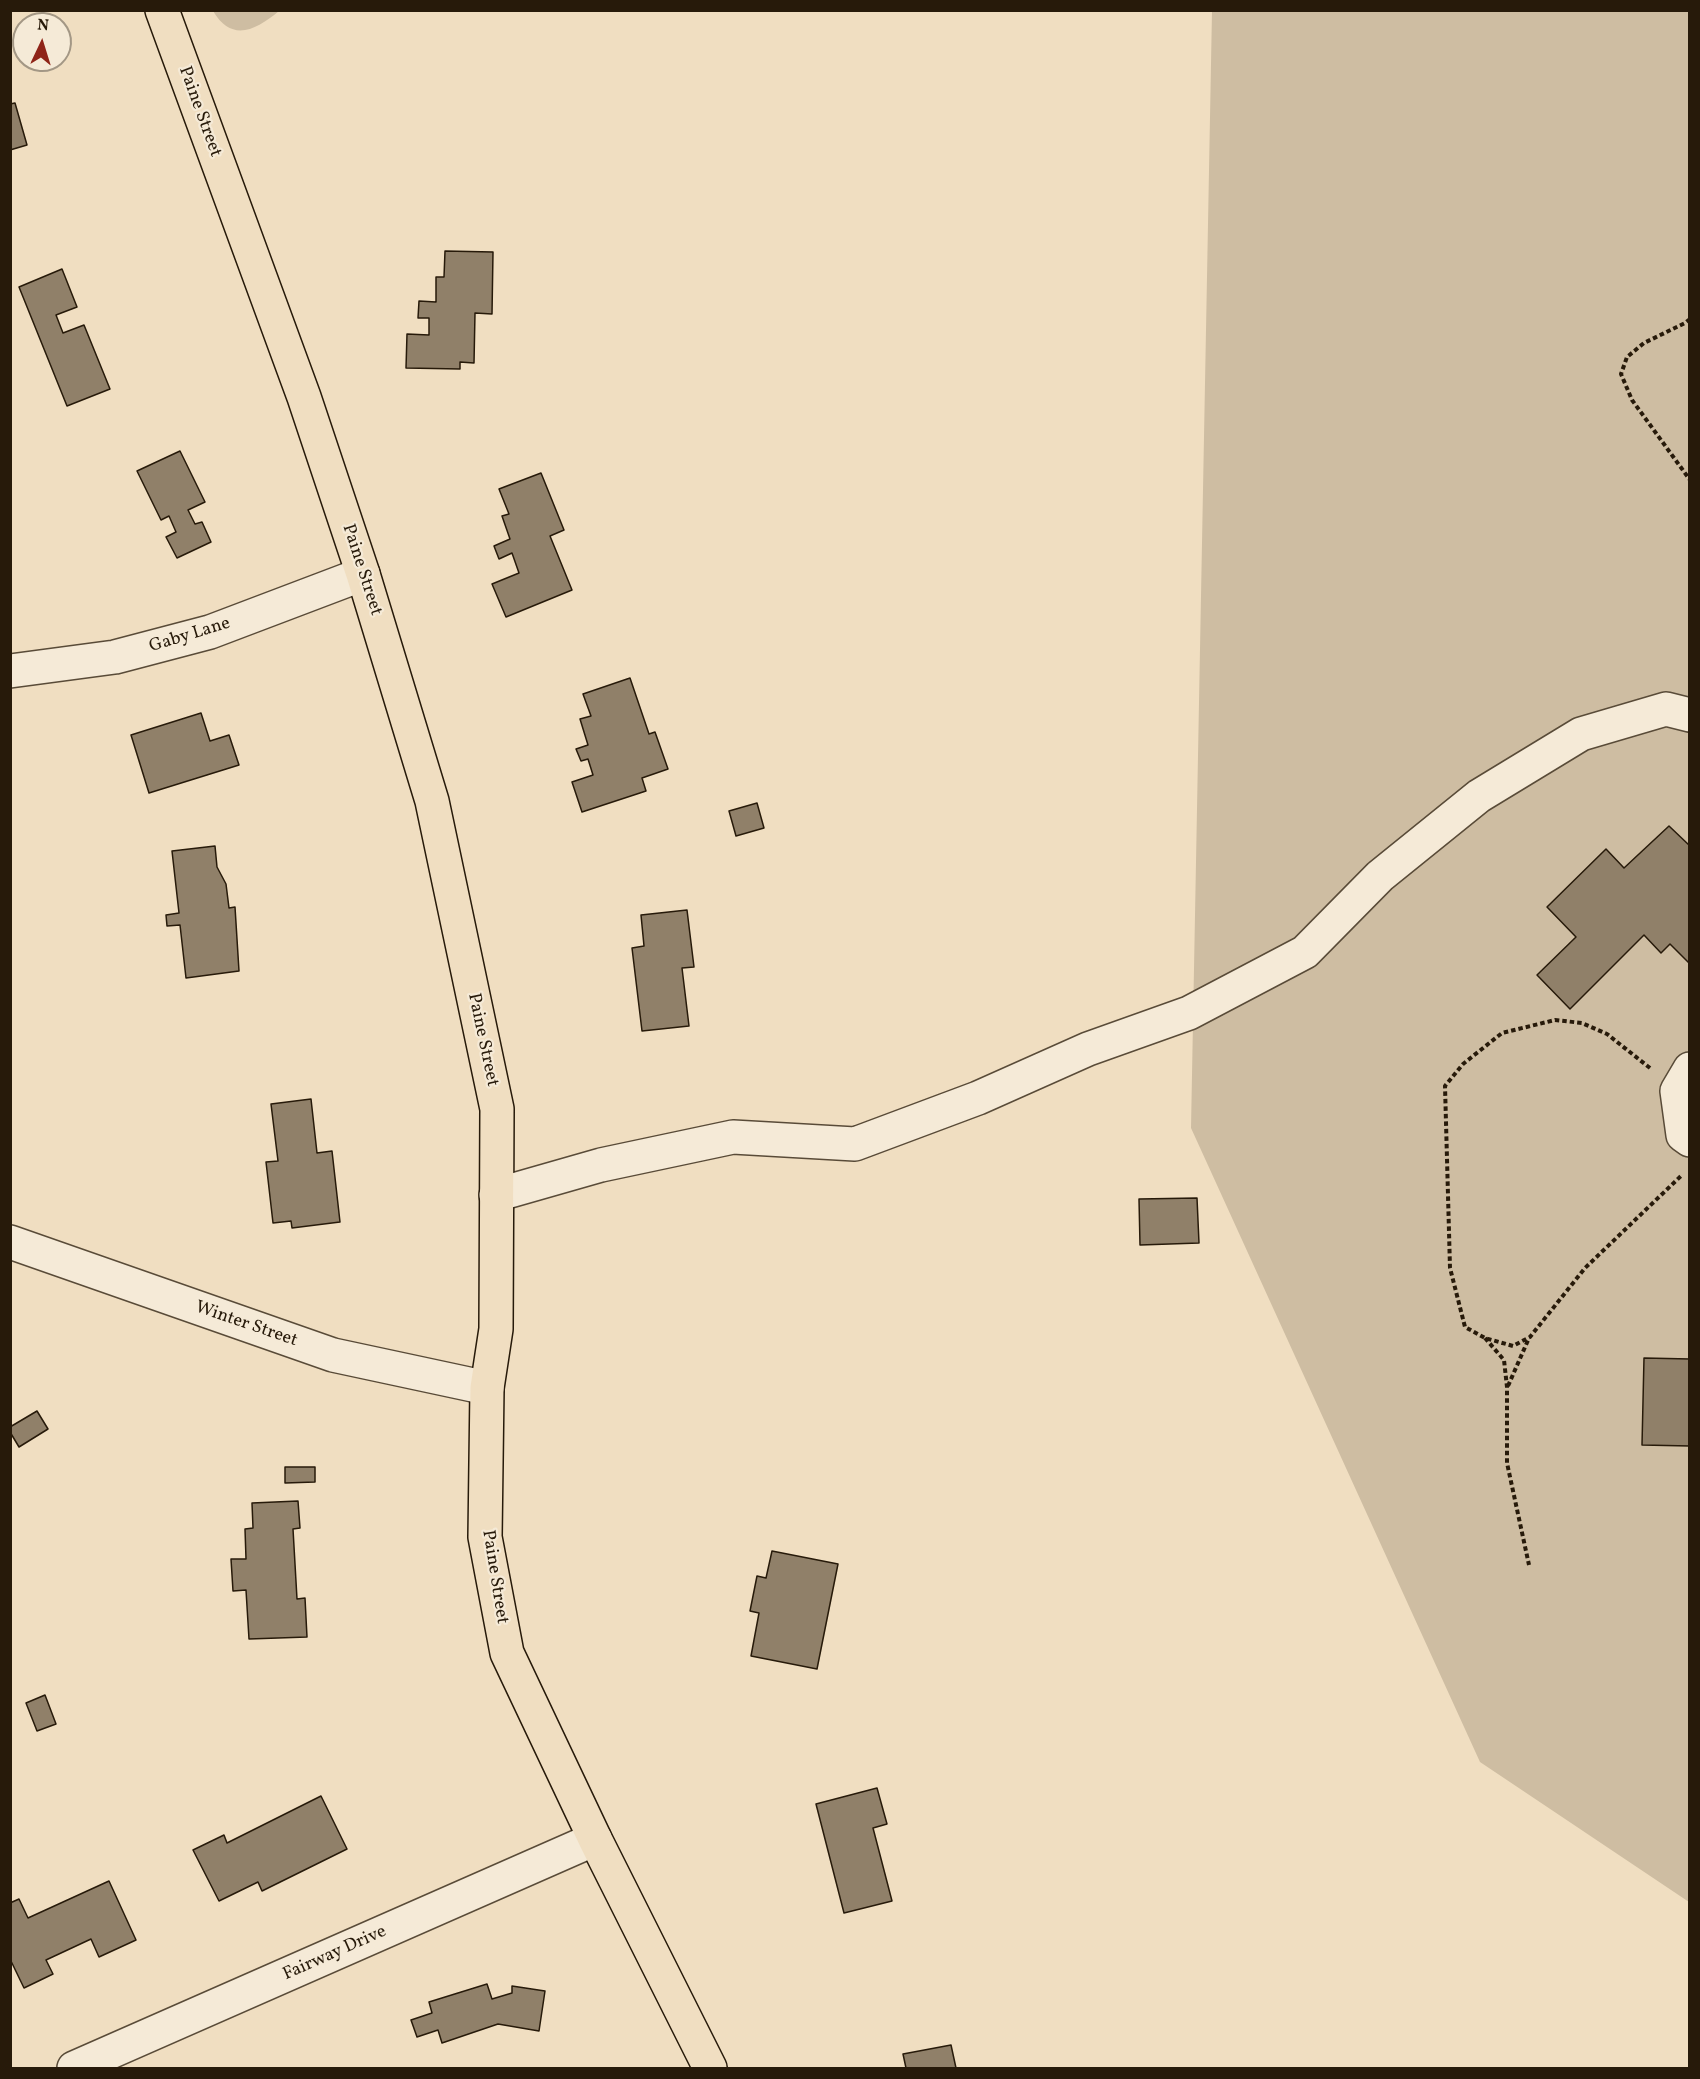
<!DOCTYPE html>
<style>
body{margin:0}
#map{position:relative;width:1700px;height:2079px;overflow:hidden;background:#f0dec1;font-family:Vollkorn,serif}
canvas{display:block}
.frame{position:absolute;inset:0;border:12px solid #271a0a;pointer-events:none}
.north{position:absolute;left:12px;top:12px;width:60px;height:60px;box-sizing:border-box;background:#f5ead7;border:2px solid #a39785;border-radius:50%;rotate:4deg;font-size:16px;font-weight:700;line-height:24px;text-align:center;color:#271a0a}
.north::after{content:'';display:block;margin:auto;width:21px;height:27px;background:#8f2418;clip-path:polygon(50% 0,100% 100%,50% 72%,0 100%)}
</style>
<div id="map">
<canvas width="1700" height="2079"></canvas>
<div class="frame"></div>
<div class="north">N</div>
</div>
<script>
const c = document.querySelector('canvas').getContext('2d');
c.lineJoin = 'round';
function fill(path, color) {
  c.fillStyle = color;
  c.fill(path, 'evenodd');
}
function trace(path, color, width, dash) {
  c.strokeStyle = color;
  c.lineWidth = width;
  c.lineCap = dash ? 'butt' : 'round';
  c.setLineDash(dash || []);
  c.stroke(path);
}
function label(font, color, halo, rows, align = 'center') {
  c.font = font + ' Vollkorn,serif';
  c.lineWidth = 4.5;
  c.setLineDash([]);
  c.textBaseline = 'middle';
  c.strokeStyle = halo;
  c.fillStyle = color;
  for (const [text, x, y, turn = 0] of rows) {
    c.save();
    c.translate(x, y);
    c.rotate((+turn || 0) * Math.PI / 180);
    c.textAlign = isNaN(turn) ? turn : align;
    if (halo) c.strokeText(text, 0, 0);
    c.fillText(text, 0, 0);
    c.restore();
  }
}
fill(new Path2D(`
 M 213,11 L 279,11 C 256,30 232,43 213,11 Z
 M 1212,11 L 1689,11 L 1689,1902 L 1480,1762 L 1191,1128 Z`), '#cebda2');
const building = new Path2D(`
 M 15,103 L 27,145 L 10,150 L 10,104 Z
 M 445,251 L 493,252 L 492,314 L 475,313 L 474,363 L 460,362 L 460,369 L 406,368 L 407,334 L 429,335 L 429,318 L 418,318 L 419,301 L 436,302 L 436,277 L 444,277 Z
 M 62,269 L 77,307 L 56,315 L 63,333 L 84,325 L 110,389 L 67,406 L 19,287 Z
 M 180,451 L 205,502 L 188,510 L 195,524 L 202,522 L 211,542 L 177,558 L 166,537 L 176,532 L 169,516 L 161,520 L 137,471 Z
 M 541,473 L 564,530 L 550,536 L 572,590 L 506,617 L 492,584 L 519,573 L 512,553 L 499,559 L 494,546 L 510,539 L 502,516 L 509,514 L 499,489 Z
 M 630,678 L 649,734 L 655,732 L 668,769 L 642,778 L 646,791 L 582,812 L 572,782 L 593,775 L 588,759 L 581,761 L 576,749 L 588,745 L 580,719 L 591,716 L 583,694 Z
 M 201,713 L 210,741 L 229,735 L 239,765 L 149,793 L 131,735 Z
 M 757,803 L 764,828 L 736,836 L 729,811 Z
 M 1669,826 L 1690,846 L 1690,964 L 1670,944 L 1661,953 L 1644,935 L 1570,1009 L 1537,975 L 1576,937 L 1547,907 L 1606,849 L 1624,868 Z
 M 215,846 L 217,867 L 226,884 L 229,908 L 235,907 L 239,971 L 186,978 L 180,925 L 167,926 L 166,915 L 179,913 L 172,851 Z
 M 687,910 L 694,967 L 682,968 L 689,1026 L 642,1031 L 632,948 L 644,946 L 641,915 Z
 M 311,1099 L 317,1153 L 332,1151 L 340,1222 L 292,1228 L 291,1221 L 273,1223 L 266,1162 L 278,1161 L 271,1104 Z
 M 1197,1198 L 1199,1243 L 1140,1245 L 1139,1199 Z
 M 1644,1358 L 1690,1359 L 1690,1446 L 1642,1445 Z
 M 37,1411 L 48,1429 L 19,1447 L 10,1432 L 10,1427 Z
 M 285,1467 L 315,1467 L 315,1482 L 285,1483 Z
 M 298,1501 L 300,1528 L 293,1529 L 297,1599 L 305,1598 L 307,1637 L 249,1639 L 246,1590 L 233,1591 L 231,1559 L 246,1559 L 245,1529 L 253,1528 L 252,1503 Z
 M 772,1551 L 838,1564 L 817,1669 L 751,1656 L 759,1613 L 750,1611 L 757,1576 L 766,1578 Z
 M 45,1695 L 56,1724 L 37,1731 L 26,1703 Z
 M 877,1788 L 887,1824 L 873,1828 L 892,1901 L 844,1913 L 816,1804 Z
 M 321,1796 L 347,1849 L 262,1891 L 258,1882 L 219,1901 L 193,1850 L 224,1835 L 227,1843 Z
 M 109,1881 L 136,1940 L 99,1957 L 91,1939 L 46,1960 L 53,1974 L 24,1988 L 10,1959 L 10,1903 L 19,1899 L 28,1918 Z
 M 487,1984 L 492,1999 L 512,1993 L 512,1986 L 545,1991 L 539,2031 L 498,2024 L 442,2043 L 438,2030 L 417,2037 L 411,2020 L 432,2013 L 429,2002 Z
 M 951,2045 L 956,2068 L 906,2068 L 903,2054 Z`);
fill(building, '#908069');
trace(building, '#271a0a', 1.5);
const minor = new Path2D(`
 M 10,671 L 115,657 L 210,632 L 363,574
 M 1690,1069 L 1677,1091 L 1683,1135 L 1690,1140
 M 496,1195 L 601,1165 L 733,1137 L 855,1144 L 978,1098 L 1088,1049 L 1189,1013 L 1305,952 L 1380,876 L 1479,796 L 1581,734 L 1666,709 L 1690,715
 M 10,1242 L 333,1355 L 487,1388
 M 74,2068 L 595,1839`);
const major = new Path2D(`
 M 162,10 L 304,397 L 363,574 L 432,801 L 497,1109 L 496,1329 L 487,1388 L 485,1537 L 507,1653 L 595,1839 L 710,2068`);
trace(minor, '#594b38', 36);
trace(major, '#271a0a', 36);
trace(new Path2D(`
 M 1690,319 L 1685,323 L 1644,343 L 1627,357 L 1621,374 L 1632,400 L 1690,480
 M 1650,1068 L 1607,1034 L 1582,1023 L 1555,1020 L 1502,1033 L 1463,1064 L 1445,1086 L 1450,1268 L 1465,1327 L 1485,1338 L 1513,1346 L 1530,1337 L 1585,1268 L 1682,1175
 M 1485,1338 L 1504,1360 L 1507,1387 L 1507,1463 L 1529,1565
 M 1508,1386 L 1529,1338`), '#271a0a', 4, [4.5, 3]);
trace(minor, '#f5ead7', 33);
trace(major, '#f0dec1', 33);
label('18px', '#271a0a', '#f5ead7', [
 ["Paine Street",199,112,70],
 ["Paine Street",361,570,72],
 ["Gaby Lane",190,636,-17],
 ["Paine Street",482,1040,78],
 ["Winter Street",246,1325,19],
 ["Paine Street",494,1577,81],
 ["Fairway Drive",335,1954,-24]
]);
</script>
